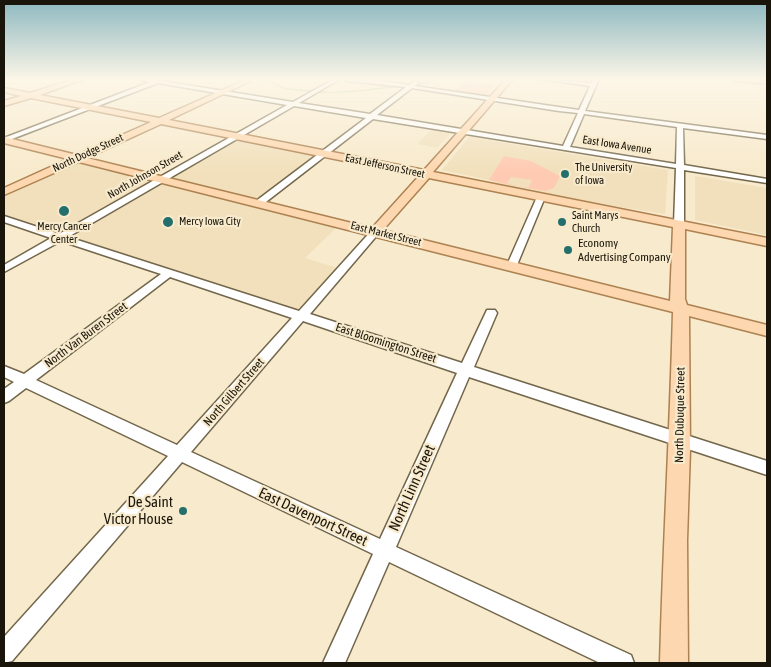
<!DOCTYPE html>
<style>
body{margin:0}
#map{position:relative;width:771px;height:667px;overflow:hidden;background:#f8eacc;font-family:"Asap Condensed",sans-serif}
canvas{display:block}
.frame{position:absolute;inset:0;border:5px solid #1a150a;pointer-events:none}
</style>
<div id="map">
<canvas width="771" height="667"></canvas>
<div class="frame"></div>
</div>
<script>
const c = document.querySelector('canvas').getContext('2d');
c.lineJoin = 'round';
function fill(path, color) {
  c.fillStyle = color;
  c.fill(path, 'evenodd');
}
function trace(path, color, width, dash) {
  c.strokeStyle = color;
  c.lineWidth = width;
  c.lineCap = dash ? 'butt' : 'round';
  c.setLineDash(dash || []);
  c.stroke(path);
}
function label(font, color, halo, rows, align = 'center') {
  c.font = font + ' "Asap Condensed",sans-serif';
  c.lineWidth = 4.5;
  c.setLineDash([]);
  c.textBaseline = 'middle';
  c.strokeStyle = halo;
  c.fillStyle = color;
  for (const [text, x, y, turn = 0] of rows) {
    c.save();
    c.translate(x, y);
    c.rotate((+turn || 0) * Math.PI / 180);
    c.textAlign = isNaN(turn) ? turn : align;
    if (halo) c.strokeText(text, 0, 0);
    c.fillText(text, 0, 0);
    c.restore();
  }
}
fill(new Path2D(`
 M 431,130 L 451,133 L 437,148 L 417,144 Z
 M 469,137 L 668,170 L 665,214 L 545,195 L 508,188 L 489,180 L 442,170 Z
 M 237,139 L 316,155 L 249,204 L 337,227 L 305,258 L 337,268 L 297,312 L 4,216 L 4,193 L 78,159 L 163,181 Z
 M 695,176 L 767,188 L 767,221 L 766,221 L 767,235 L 695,220 Z`), '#f1e0bb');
fill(new Path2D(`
 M 466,80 L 496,84 L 485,95 L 454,91 Z
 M 504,156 L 531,161 L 560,176 L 554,188 L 545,191 L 523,187 L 529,187 L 532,180 L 511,177 L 507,183 L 515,186 L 489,180 Z`), '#ffcab2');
fill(new Path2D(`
 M 249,79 L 270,81 L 286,88 L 330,92 L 361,90 L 436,79 L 429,84 L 354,92 L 317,93 L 284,89 L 269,82 Z`), '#a4bf83');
const minor = new Path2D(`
 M 138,79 L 149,79 L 293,102 L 334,79 L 340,79 L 299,103 L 370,114 L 406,87 L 347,81 L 344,79 L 370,79 L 409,85 L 415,81 L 418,83 L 415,86 L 579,110 L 590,86 L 540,79 L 591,83 L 593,79 L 599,79 L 585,111 L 767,135 L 767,139 L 683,128 L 684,165 L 767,179 L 767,183 L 684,170 L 684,224 L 679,227 L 674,224 L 676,168 L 373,119 L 262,205 L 256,205 L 256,201 L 366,118 L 294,106 L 68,237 L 299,311 L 373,229 L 379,229 L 379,233 L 310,314 L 462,363 L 487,310 L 495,310 L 497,313 L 474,367 L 767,461 L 767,475 L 469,377 L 396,547 L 631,655 L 634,663 L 600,663 L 389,562 L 345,663 L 323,663 L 373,554 L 182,462 L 12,661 L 4,663 L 4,637 L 168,456 L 26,388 L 9,401 L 4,403 L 4,389 L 14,382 L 4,377 L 4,366 L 24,374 L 161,274 L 61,241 L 4,272 L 4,265 L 51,238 L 4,222 L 4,216 L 59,234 L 287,105 L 158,83 L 4,142 L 4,138 L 150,82 ZM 412,88 L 559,111 L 578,113 L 563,146 L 377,115 ZM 584,114 L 677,127 L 676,164 L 570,147 ZM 170,277 L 292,318 L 177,445 L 36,380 ZM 303,321 L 457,373 L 380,539 L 191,452 Z
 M 541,194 L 545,197 L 517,265 L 516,267 L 508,267 L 507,265 L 537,197 Z`);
const major = new Path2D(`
 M 74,79 L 84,79 L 40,95 L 159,118 L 247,79 L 255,79 L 169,120 L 424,170 L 506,79 L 513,79 L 433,172 L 767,238 L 767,246 L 685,229 L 685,299 L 687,305 L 767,325 L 767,336 L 689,316 L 690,450 L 687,540 L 688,663 L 660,663 C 663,546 670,429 673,312 L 79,162 L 4,195 L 4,188 L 68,159 L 4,143 L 4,137 L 77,155 L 151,122 L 31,98 L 4,106 L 4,101 L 21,96 L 4,92 L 4,88 L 30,93 ZM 161,124 L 419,176 L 372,228 L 87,158 ZM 429,178 L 673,227 L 670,301 L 383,230 Z
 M 732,79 L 767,80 L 767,84 L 735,81 Z`);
trace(minor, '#72664b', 3);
trace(major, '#ad8252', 3);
fill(minor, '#fff');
fill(major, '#fdd7af');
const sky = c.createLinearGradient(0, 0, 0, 172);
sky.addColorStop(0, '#8db8c0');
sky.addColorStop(0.46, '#fcf6e8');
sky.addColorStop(1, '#fcf6e800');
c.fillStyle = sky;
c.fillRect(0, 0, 771, 172);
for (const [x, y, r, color] of [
 [565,174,5,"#246f6b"],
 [64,211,6,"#246f6b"],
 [168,222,6,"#246f6b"],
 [562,222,5,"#246f6b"],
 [568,250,5,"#246f6b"],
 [183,511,5,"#246f6b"]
]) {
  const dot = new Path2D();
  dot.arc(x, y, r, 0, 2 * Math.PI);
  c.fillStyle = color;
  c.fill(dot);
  trace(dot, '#f8eacc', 2);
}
label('11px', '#1a150a', '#f8eacc', [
 ["East Iowa Avenue",617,145,9],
 ["North Dodge Street",88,153,-25],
 ["East Jefferson Street",385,166,12],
 ["North Johnson Street",145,175,-30],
 ["East Market Street",386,234,14]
]);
label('11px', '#1a150a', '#f8eacc', [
 ["The University",575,168],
 ["of Iowa",575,181],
 ["Saint Marys",572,216],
 ["Church",572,229],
 ["Mercy Iowa City",179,222],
 ["Mercy Cancer",64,227,"center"],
 ["Center",64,240,"center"]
], 'left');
label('12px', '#1a150a', '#f8eacc', [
 ["Economy",578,243],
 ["Advertising Company",578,257]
], 'left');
label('12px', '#1a150a', '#f8eacc', [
 ["North Van Buren Street",86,335,-37],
 ["East Bloomington Street",386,343,18],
 ["North Gilbert Street",234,392,-49],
 ["North Dubuque Street",680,415,-89]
]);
label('15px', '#1a150a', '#f8eacc', [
 ["North Linn Street",412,488,-66],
 ["East Davenport Street",313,517,25]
]);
label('15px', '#1a150a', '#f8eacc', [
 ["De Saint",173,502],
 ["Victor House",173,519]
], 'right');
</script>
